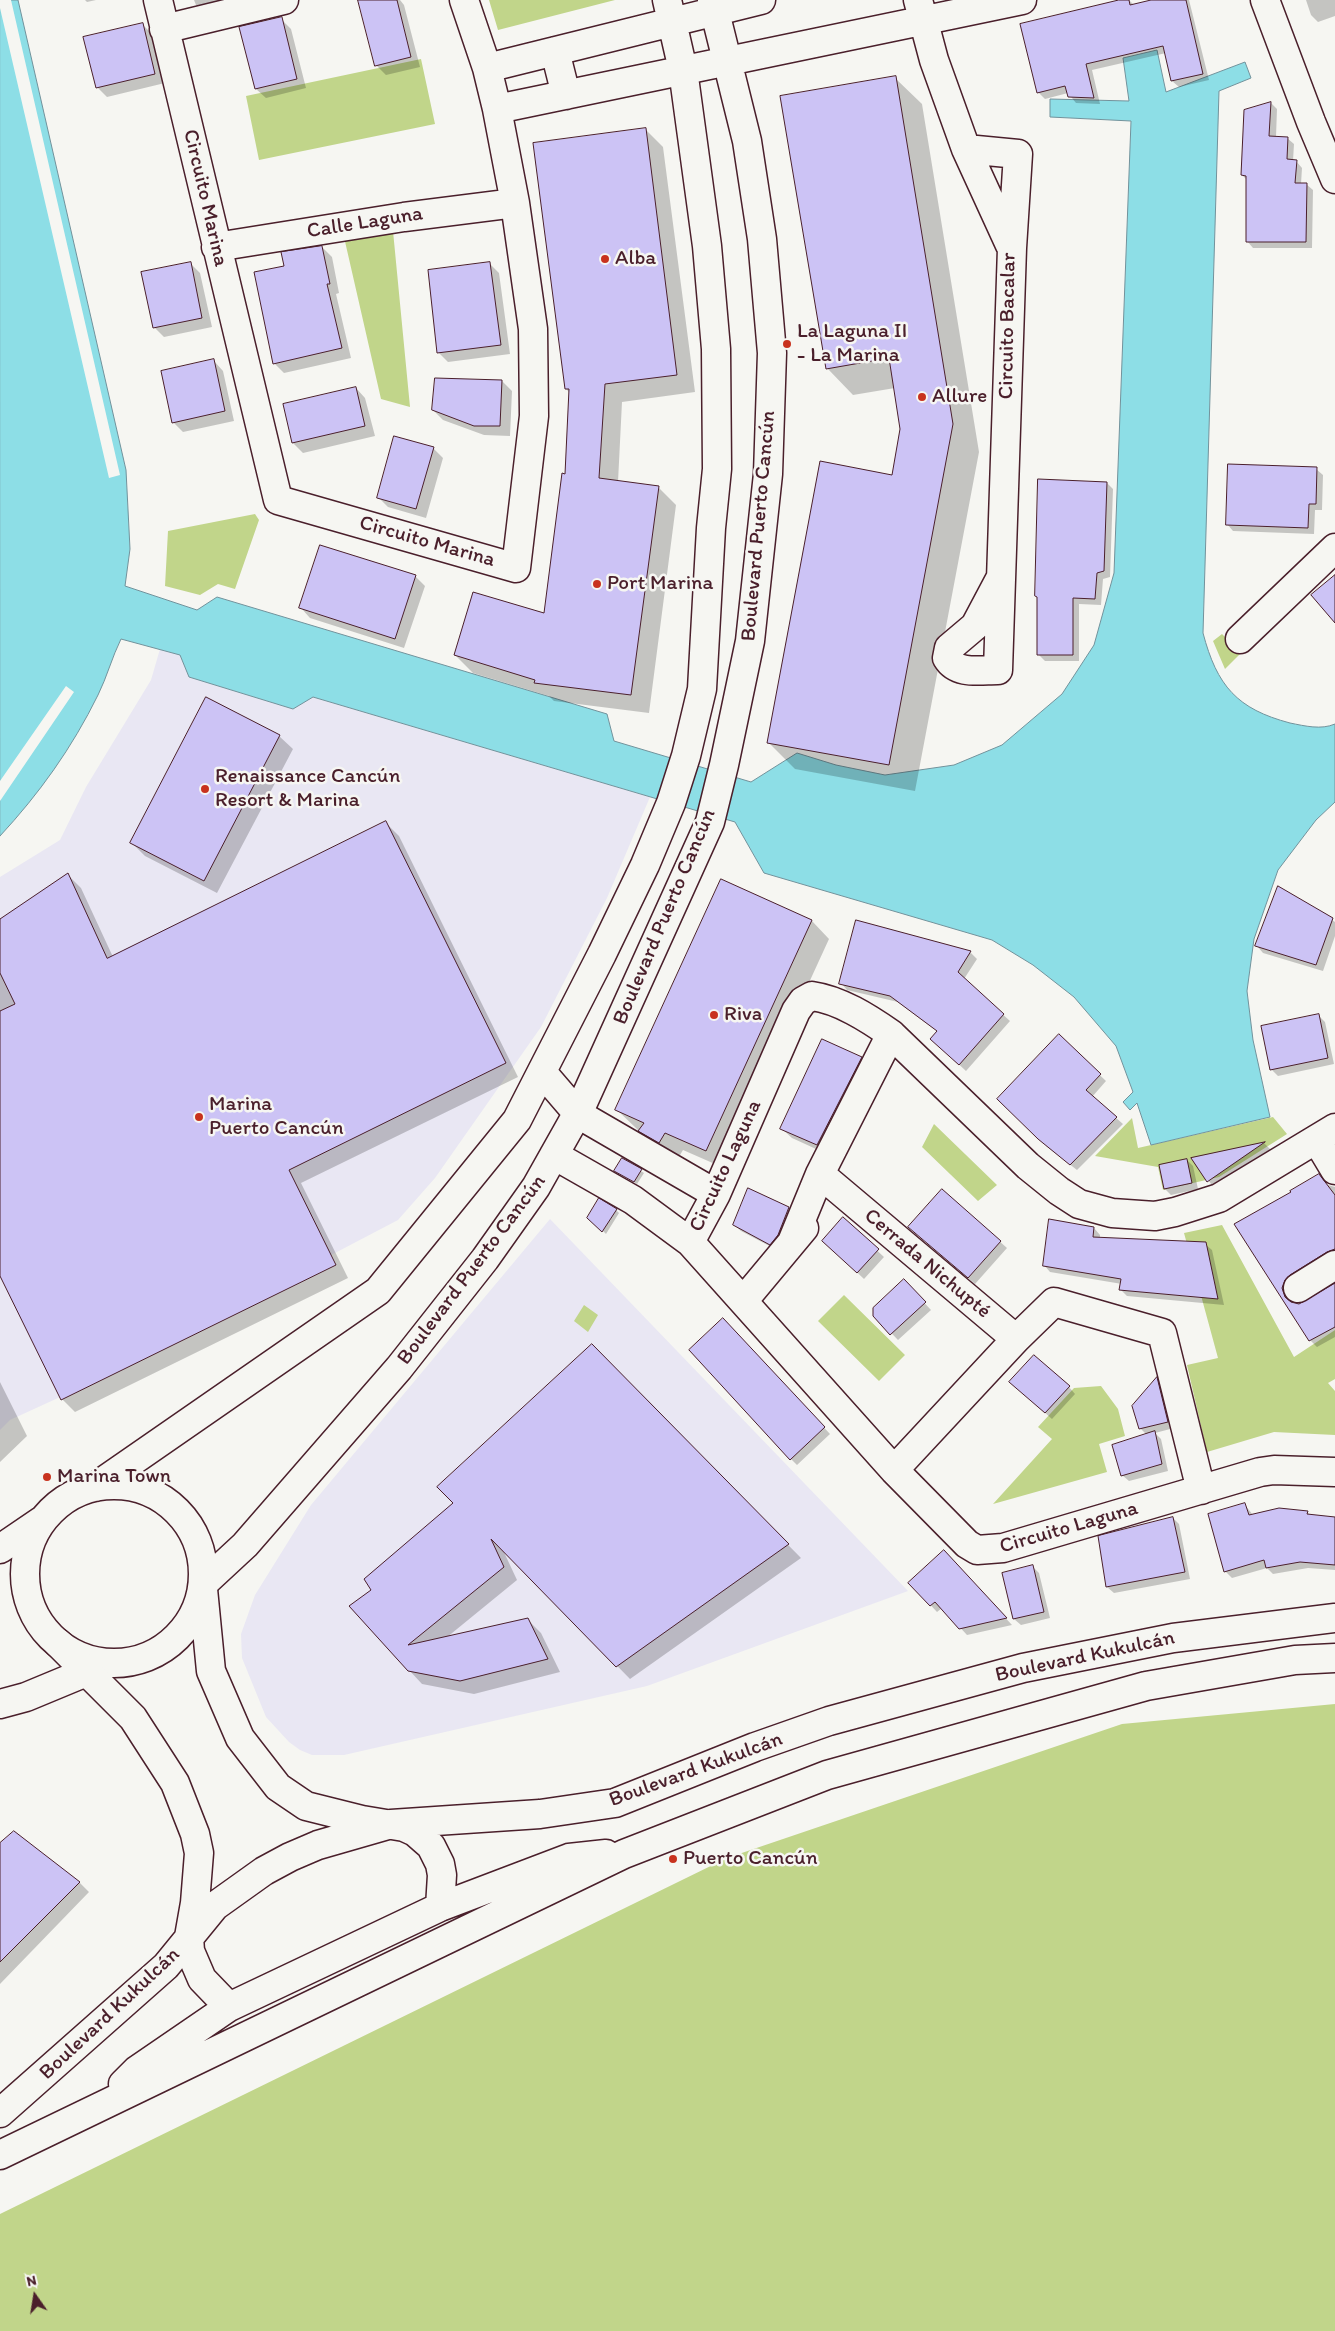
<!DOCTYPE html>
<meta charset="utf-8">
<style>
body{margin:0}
#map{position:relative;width:1335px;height:2331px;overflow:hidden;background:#f6f6f2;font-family:Itim,sans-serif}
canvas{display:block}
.north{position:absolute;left:10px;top:2271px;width:50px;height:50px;-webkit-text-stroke:4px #f6f6f2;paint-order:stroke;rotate:347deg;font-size:14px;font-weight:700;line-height:20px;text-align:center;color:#4a1f2b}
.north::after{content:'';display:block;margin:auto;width:18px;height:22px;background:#4a1f2b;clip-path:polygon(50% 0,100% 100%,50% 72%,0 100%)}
</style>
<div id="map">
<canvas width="1335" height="2331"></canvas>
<div class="north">N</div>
</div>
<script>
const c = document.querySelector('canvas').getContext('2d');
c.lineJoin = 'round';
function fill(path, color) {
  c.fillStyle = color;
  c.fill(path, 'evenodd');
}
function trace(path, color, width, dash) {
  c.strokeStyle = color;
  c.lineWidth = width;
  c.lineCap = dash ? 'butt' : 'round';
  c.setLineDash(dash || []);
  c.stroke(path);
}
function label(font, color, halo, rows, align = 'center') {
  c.font = font + ' Itim,sans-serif';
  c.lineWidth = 5;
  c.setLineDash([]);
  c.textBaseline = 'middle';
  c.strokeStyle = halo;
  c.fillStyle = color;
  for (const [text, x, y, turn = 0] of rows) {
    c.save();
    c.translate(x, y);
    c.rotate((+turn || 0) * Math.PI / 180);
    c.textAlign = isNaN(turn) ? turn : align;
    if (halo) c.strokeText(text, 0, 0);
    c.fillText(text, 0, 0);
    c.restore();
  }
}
fill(new Path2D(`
 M 160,649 L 181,655 L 189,677 L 293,709 L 312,697 L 650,797 L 607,898 L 541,1027 L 435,1178 L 398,1220 L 58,1398 L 10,1420 L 0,1430 L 0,877 L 60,840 L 86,787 L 151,680 Z
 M 550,1219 L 908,1591 L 647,1686 L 344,1755 L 312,1755 L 300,1750 L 289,1742 L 266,1717 L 242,1658 L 241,1634 L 255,1595 L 311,1505 Z`), '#e9e7f3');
fill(new Path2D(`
 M 489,0 L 615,0 L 498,30 Z
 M 421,59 L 435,124 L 259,160 L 246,96 Z
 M 393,231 L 410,407 L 381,399 L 344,237 Z
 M 255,514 L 259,520 L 235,589 L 218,584 L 200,595 L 165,586 L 168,531 Z
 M 1222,634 L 1241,653 L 1225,669 L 1213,641 Z
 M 1273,1117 L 1287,1134 L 1219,1177 L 1163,1190 L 1158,1167 L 1095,1156 L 1132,1118 L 1138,1148 Z
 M 934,1124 L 997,1185 L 978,1201 L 922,1147 Z
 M 1222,1225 L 1294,1357 L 1335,1330 L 1335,1379 L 1328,1383 L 1335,1391 L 1335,1435 L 1274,1432 L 1207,1452 L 1187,1365 L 1218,1358 L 1184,1233 Z
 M 844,1295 L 905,1355 L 879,1381 L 818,1321 Z
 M 584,1305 L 598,1315 L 588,1332 L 574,1321 Z
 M 1101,1386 L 1118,1409 L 1125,1436 L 1099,1444 L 1107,1472 L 993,1504 L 1052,1439 L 1038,1427 L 1074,1388 Z
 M 1335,1704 L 1335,2331 L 0,2331 L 0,2214 L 727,1858 L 1122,1724 Z`), '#c1d58a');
const water = new Path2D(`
 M 0,0 L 18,0 L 126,470 L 130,549 L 125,586 L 197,610 L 217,597 L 607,714 L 614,741 L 751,782 L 797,753 L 836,765 L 885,775 L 954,765 L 1002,745 L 1062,694 L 1094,645 L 1114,573 L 1131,121 L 1050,117 L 1050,99 L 1129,101 L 1123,58 L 1157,50 L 1166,92 L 1245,62 L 1251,78 L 1219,91 L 1203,633 C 1217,686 1237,709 1290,723 C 1305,726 1321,730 1335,724 L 1335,802 L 1316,820 L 1278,870 L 1254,939 L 1247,991 L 1253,1040 L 1270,1117 L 1151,1145 L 1137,1103 L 1130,1110 L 1123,1102 L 1133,1092 L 1116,1046 L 1074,997 L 1033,965 L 992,940 L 764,873 L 735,822 L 313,697 L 293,709 L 189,677 L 180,655 L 121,639 C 112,657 107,677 98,695 C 72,748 39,794 0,836 Z`);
fill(water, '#8ddee6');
trace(water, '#72929b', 1);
fill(new Path2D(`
 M 0,0 L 11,0 L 120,475 L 109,478 L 0,8 Z
 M 66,686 L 74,692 L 0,801 L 0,781 Z`), '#f6f6f2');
fill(new Path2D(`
 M 85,0 L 96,0 L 87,2 Z
 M 194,0 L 267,0 L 205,15 L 196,5 Z
 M 374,0 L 400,0 L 404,5 L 420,67 L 386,75 L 376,65 Z
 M 1125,0 L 1129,0 L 1134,5 L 1157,0 L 1189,0 L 1209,80 L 1179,87 L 1172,81 L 1166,53 L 1092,70 L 1100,104 L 1076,103 L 1068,93 L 1045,99 L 1038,92 Z
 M 1306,0 L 1335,0 L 1335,16 L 1318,22 L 1311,15 Z
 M 281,19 L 291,29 L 306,88 L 266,98 L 256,89 Z
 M 142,24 L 152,34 L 165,83 L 107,97 L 97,87 Z
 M 895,78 L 922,104 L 979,452 L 915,791 L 795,769 L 768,742 L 893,476 L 902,429 L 895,388 L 853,395 L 827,368 Z
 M 1271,103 L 1277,109 L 1276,137 L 1287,138 L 1294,144 L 1293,161 L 1296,161 L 1302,168 L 1301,184 L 1306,184 L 1313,190 L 1312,248 L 1253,248 L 1247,241 L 1247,180 L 1242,175 Z
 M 645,129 L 663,147 L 695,392 L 622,402 L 618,482 L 658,487 L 676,505 L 649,713 L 554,701 L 549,696 L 473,673 L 455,655 L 545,614 L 567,475 L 570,393 L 566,389 Z
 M 322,247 L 332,257 L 339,293 L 336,294 L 351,358 L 284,373 L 274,363 L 286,267 Z
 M 190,263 L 200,273 L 212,327 L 164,337 L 154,327 Z
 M 489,263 L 499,273 L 510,354 L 448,362 L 438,352 Z
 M 214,361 L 223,371 L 234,421 L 183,432 L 173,422 Z
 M 502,381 L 512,391 L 510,436 L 484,435 L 443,420 L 433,410 Z
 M 356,388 L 365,398 L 375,436 L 303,453 L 293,443 Z
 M 433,448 L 443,458 L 426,518 L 388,507 L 378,497 Z
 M 1316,469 L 1323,475 L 1322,510 L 1315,510 L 1314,534 L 1233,531 L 1227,524 Z
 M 1107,483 L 1113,489 L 1110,577 L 1103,579 L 1101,605 L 1079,604 L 1079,661 L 1045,661 L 1038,654 Z
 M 415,576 L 425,586 L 404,648 L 310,618 L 301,608 Z
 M 279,736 L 293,749 L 217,893 L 145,856 L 132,843 Z
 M 386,823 L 399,836 L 518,1077 L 301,1183 L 348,1278 L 75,1412 L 62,1399 L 0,1273 L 0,921 L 68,875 L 81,888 L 113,957 Z
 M 721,880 L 812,921 L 829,939 L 724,1168 L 683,1150 L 677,1160 L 658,1149 L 616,1109 Z
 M 1332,920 L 1335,922 L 1335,936 L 1323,971 L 1263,953 L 1257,946 Z
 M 857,921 L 971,953 L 977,959 L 964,979 L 1010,1021 L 966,1071 L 938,1045 L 938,1032 L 898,1002 L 847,990 L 841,983 Z
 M 1318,1015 L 1325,1022 L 1334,1064 L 1278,1076 L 1271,1069 Z
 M 1059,1036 L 1106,1081 L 1092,1097 L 1123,1124 L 1077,1170 L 1046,1146 Z
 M 861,1058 L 871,1068 L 827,1154 L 792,1138 L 782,1129 Z
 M 1264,1143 L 1271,1150 L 1214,1188 L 1193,1159 Z
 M 623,1159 L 644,1173 L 637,1184 L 616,1171 Z
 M 1187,1160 L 1193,1166 L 1198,1189 L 1171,1195 L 1165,1189 L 1161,1166 Z
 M 1319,1176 L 1328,1185 L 1335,1187 L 1335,1259 L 1288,1296 L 1291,1303 L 1298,1305 L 1335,1285 L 1335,1337 L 1317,1347 L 1310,1340 L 1235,1224 L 1293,1193 Z
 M 749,1190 L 789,1208 L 795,1215 L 777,1250 L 741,1231 L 734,1225 Z
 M 943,1191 L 1007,1248 L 975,1284 L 909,1227 Z
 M 616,1210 L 619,1213 L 606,1234 L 589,1217 Z
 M 843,1219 L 884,1257 L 864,1279 L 830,1247 Z
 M 1094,1228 L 1100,1235 L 1100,1238 L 1205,1244 L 1212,1250 L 1224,1305 L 1127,1296 L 1121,1290 L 1122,1284 L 1050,1272 L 1044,1265 Z
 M 904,1281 L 931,1310 L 898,1340 L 874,1315 Z
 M 730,1326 L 830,1434 L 797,1465 L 791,1459 Z
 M 592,1346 L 801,1558 L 630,1679 L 502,1548 L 517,1580 L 446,1638 L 528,1620 L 541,1633 L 560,1672 L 474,1694 L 422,1684 L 409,1670 L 372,1590 L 455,1503 Z
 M 1157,1379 L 1163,1385 L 1174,1428 L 1155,1433 L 1161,1439 L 1168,1471 L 1129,1481 L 1122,1475 L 1147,1435 L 1140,1428 Z
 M 0,1382 L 27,1436 L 0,1462 Z
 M 1069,1387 L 1075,1394 L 1052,1419 L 1017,1388 Z
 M 1245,1505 L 1253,1515 L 1307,1512 L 1311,1516 L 1335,1518 L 1335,1570 L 1308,1568 L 1273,1574 L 1267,1568 L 1232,1578 L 1225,1571 Z
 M 1173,1518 L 1179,1524 L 1190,1579 L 1114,1593 L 1107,1587 Z
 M 950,1558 L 1012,1625 L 967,1635 L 942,1608 L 937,1612 L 910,1583 Z
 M 1032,1566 L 1039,1573 L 1050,1618 L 1021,1625 L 1014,1619 Z
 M 0,1844 L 79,1882 L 89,1892 L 0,1984 Z`), '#0003');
const building = new Path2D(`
 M 358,0 L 397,0 L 411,57 L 375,66 Z
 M 1119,0 L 1129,0 L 1130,5 L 1151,0 L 1186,0 L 1203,74 L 1171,81 L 1163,46 L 1086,64 L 1094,98 L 1068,97 L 1065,86 L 1037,93 L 1020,24 Z
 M 282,17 L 297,79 L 255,89 L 239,27 Z
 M 143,23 L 155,74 L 96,88 L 83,37 Z
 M 896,76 L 953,424 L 889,765 L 767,743 L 820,461 L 892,475 L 900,429 L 889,358 L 826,369 L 780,96 Z
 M 1271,102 L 1269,136 L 1288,137 L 1287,159 L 1297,160 L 1295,183 L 1307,183 L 1306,242 L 1246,242 L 1246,176 L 1241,175 L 1244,110 Z
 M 646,128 L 677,375 L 605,384 L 599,478 L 659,486 L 631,695 L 534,683 L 535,680 L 454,655 L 473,592 L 544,613 L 562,473 L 565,474 L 569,389 L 565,389 L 533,143 Z
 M 322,246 L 330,284 L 327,284 L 342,348 L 273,364 L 254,272 L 284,266 L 281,252 Z
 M 191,262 L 202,318 L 153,328 L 141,272 Z
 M 490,262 L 501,345 L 437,353 L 428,270 Z
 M 214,359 L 225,411 L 172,423 L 161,371 Z
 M 435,378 L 502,380 L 500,426 L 474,426 L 432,410 Z
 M 356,387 L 365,426 L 292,443 L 283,404 Z
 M 394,436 L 434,447 L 416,509 L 377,498 Z
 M 1228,464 L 1317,467 L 1316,504 L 1309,504 L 1308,528 L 1226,525 Z
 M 1038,479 L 1107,482 L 1104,571 L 1097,573 L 1095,599 L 1073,598 L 1073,655 L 1037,655 L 1037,597 L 1035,596 Z
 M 320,545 L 416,575 L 395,639 L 299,608 Z
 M 1335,575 L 1335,623 L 1311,595 Z
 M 206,697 L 280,735 L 204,881 L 130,843 Z
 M 386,821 L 506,1063 L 289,1170 L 336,1265 L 61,1400 L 0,1276 L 0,1011 L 15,1004 L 0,973 L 0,919 L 68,873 L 107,958 Z
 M 721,879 L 812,920 L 706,1151 L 665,1133 L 659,1143 L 638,1131 L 644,1123 L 615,1110 Z
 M 1278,886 L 1333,918 L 1316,965 L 1255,946 Z
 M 856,920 L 971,951 L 958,972 L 1004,1014 L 959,1065 L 930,1039 L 937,1031 L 890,996 L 839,984 Z
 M 1319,1014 L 1328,1058 L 1270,1070 L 1261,1026 Z
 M 1059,1034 L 1101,1074 L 1086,1090 L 1117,1117 L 1070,1165 L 1038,1139 L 997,1099 Z
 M 822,1039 L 862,1057 L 817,1145 L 780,1129 Z
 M 1265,1142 L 1207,1182 L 1191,1158 Z
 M 622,1158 L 642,1169 L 634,1182 L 614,1171 Z
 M 1187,1159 L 1192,1183 L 1164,1189 L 1159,1165 Z
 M 1319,1174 L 1335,1195 L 1335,1249 L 1327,1252 L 1290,1275 L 1285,1280 L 1282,1288 L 1285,1297 L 1291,1302 L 1299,1304 L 1335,1283 L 1335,1327 L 1309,1341 L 1234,1224 L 1291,1192 L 1290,1191 Z
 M 748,1188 L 789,1207 L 778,1235 L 770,1245 L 733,1225 Z
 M 942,1189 L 1001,1241 L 968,1278 L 908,1227 Z
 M 599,1198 L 617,1209 L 602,1232 L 587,1218 Z
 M 843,1217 L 879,1249 L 857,1273 L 822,1241 Z
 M 1049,1219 L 1094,1227 L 1093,1237 L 1206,1242 L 1218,1299 L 1119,1290 L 1121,1279 L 1043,1266 Z
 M 904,1279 L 926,1302 L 890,1335 L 873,1316 L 873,1308 Z
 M 723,1318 L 825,1427 L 790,1460 L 689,1350 Z
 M 592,1344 L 789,1544 L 616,1667 L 491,1539 L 504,1567 L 408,1645 L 528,1618 L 548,1659 L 460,1681 L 408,1671 L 349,1606 L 371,1590 L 364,1579 L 453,1503 L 437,1487 Z
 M 1034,1355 L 1070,1386 L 1045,1413 L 1009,1382 Z
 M 1157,1377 L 1168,1422 L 1139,1429 L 1132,1406 Z
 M 1155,1431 L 1162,1464 L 1121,1476 L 1112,1445 Z
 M 1245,1503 L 1249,1515 L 1279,1508 L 1308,1511 L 1307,1514 L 1335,1517 L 1335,1565 L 1300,1562 L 1266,1568 L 1264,1560 L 1224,1572 L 1208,1514 Z
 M 1173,1517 L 1185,1572 L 1106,1587 L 1098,1536 Z
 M 944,1550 L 1007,1618 L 959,1629 L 935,1602 L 930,1606 L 908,1583 Z
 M 1033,1565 L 1044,1612 L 1013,1619 L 1002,1573 Z
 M 14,1831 L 80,1882 L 0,1962 L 0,1843 Z`);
fill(building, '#ccc3f5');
trace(building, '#4a1f2b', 1);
const minor = new Path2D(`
 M 158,0 L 278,500 L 516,568 L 534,416 L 533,329 L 515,203 L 497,109 L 487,68 L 464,0
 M 918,0 L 934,60 L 966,149 L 1010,245
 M 1265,0 L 1311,122 L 1335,179
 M 164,29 L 284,0
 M 555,51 L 566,95
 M 487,68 L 761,0
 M 497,109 L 1022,0
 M 966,149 L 1018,154 L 1012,248 L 998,670 C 980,670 957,675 947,658 L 949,648 L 975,626 L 1001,577
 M 216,247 L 404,217 L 515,203
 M 1240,639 L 1335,548
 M 542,1072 L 578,1114 L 716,1194
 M 1317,1140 L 1335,1170
 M 554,1155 L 633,1200 L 690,1242 L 894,1470 L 967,1544 L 977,1550 L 1003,1548 L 1260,1472 L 1274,1470 L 1335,1472
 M 820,1174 L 1016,1339
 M 690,1242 L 716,1194 L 796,1011 L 803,1001 L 812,996 C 840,1000 868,1018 891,1034 L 1028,1166 L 1059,1191 L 1079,1204 L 1112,1213 L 1155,1216 L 1175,1212 L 1219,1198 L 1335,1128
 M 792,1242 L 820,1174 L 891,1034
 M 1298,1288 L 1335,1265
 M 744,1300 L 804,1228
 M 894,1470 L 1016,1339 L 1054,1302 L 1162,1333 L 1201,1490
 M25 1574a89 89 0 1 1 178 0a89 89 0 1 1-178 0Z
 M 95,1487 L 378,1291 L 517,1120 L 602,954 L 645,865 L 671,803 L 686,756 L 702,689 L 711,528 L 717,469 L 716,349 L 707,246 L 683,70 L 667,0
 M 0,1549 L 41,1521
 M 204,1583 L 245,1545 L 399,1368 L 485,1259 L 536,1187 L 581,1107 L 710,822 L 724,765 L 750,641 L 768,474 L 772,353 L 762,239 L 747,141 L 712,0
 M 0,1704 L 26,1697 L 108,1663`);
const major = new Path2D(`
 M 203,1589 L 211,1671 L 240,1738 L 278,1787 L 306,1806 L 362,1820 L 404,1827 L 415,1832 L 431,1846 L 440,1864 L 442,1875 L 440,1907
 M 58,1643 L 133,1718 L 175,1783 L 195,1834 L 199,1853 L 195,1903 L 189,1937 L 190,1951 L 202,1979 L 229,2007
 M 123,2084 L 137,2070 L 229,2007 L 440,1907 L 569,1858 L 606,1854
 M 0,2113 L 166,1966 L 215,1906 L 264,1871 L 290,1857 L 318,1845 L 391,1824 L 540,1814 L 615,1803 L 755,1747 L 829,1721 L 1023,1668 L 1173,1638 L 1335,1618
 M 0,2155 L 624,1854 L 827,1775 L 1146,1686 L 1295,1660 L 1335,1658`);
trace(minor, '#4a1f2b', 31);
trace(major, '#4a1f2b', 31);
trace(minor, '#f6f6f2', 28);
trace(major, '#f6f6f2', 28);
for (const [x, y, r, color] of [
 [605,259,5,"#c8321e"],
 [787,344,5,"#c8321e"],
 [922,397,5,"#c8321e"],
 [597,584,5,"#c8321e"],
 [205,789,5,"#c8321e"],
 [714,1015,5,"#c8321e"],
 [199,1117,5,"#c8321e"],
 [47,1477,5,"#c8321e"],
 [673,1859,5,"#c8321e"]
]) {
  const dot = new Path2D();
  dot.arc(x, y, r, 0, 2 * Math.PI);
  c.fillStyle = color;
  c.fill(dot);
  trace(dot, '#f6f6f2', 2);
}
label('21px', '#4a1f2b', '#f6f6f2', [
 ["Circuito Marina",205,198,77],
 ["Calle Laguna",365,223,-9],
 ["Circuito Bacalar",1008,326,-89],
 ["Boulevard Puerto Cancún",759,526,-85],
 ["Circuito Marina",427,542,16],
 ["Boulevard Puerto Cancún",665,917,-67],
 ["Circuito Laguna",726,1166,-65],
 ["Cerrada Nichupté",927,1264,40],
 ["Boulevard Puerto Cancún",472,1270,-53],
 ["Circuito Laguna",1069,1528,-16],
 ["Boulevard Kukulcán",1085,1657,-12],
 ["Boulevard Kukulcán",696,1770,-20],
 ["Boulevard Kukulcán",110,2014,-43]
]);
label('21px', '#4a1f2b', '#f6f6f2', [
 ["Alba",615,259],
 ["La Laguna II",797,332],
 ["- La Marina",797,356],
 ["Allure",932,397],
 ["Port Marina",607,584],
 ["Renaissance Cancún",215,777],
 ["Resort & Marina",215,801],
 ["Riva",724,1015],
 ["Marina",209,1105],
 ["Puerto Cancún",209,1129],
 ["Marina Town",57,1477],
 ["Puerto Cancún",683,1859]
], 'left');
</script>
